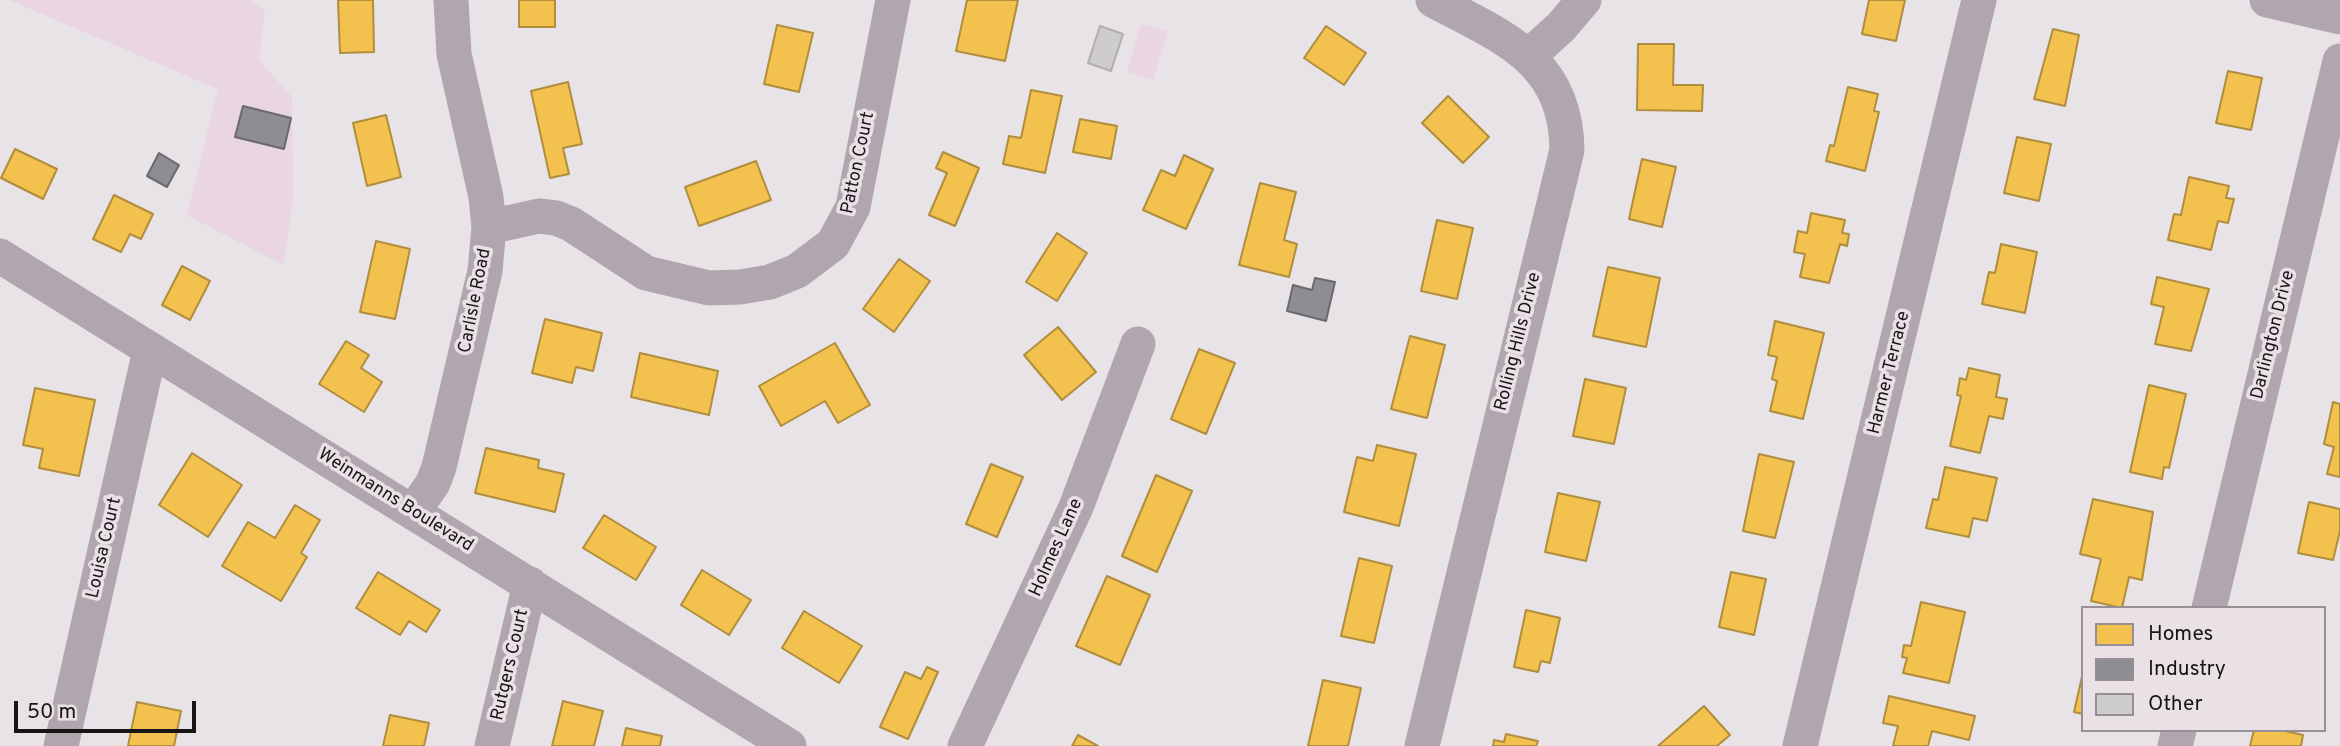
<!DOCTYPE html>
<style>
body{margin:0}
#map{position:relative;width:2340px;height:746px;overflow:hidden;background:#e8e3e6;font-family:Overpass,sans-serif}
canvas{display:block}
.legend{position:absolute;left:2081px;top:606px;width:245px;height:126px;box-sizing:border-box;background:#eae1e7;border:2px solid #968f94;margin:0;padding:9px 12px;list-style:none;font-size:21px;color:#181517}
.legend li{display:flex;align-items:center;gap:14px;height:35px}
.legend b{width:35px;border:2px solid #968f94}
.scale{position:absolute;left:14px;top:701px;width:182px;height:32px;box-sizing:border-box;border:4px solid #181517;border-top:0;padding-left:9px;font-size:21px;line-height:24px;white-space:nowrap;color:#181517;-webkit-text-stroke:5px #eae1e7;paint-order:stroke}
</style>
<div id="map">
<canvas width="2340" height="746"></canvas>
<ul class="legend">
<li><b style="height:19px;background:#f2c14e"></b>Homes</li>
<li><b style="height:19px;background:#8d8d92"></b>Industry</li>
<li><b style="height:19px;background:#cfccce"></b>Other</li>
</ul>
<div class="scale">50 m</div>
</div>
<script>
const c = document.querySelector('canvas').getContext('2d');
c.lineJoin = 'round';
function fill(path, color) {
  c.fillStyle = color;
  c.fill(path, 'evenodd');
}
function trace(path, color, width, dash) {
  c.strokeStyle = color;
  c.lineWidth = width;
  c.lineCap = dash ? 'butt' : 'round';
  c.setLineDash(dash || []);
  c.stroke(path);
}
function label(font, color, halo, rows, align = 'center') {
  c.font = font + ' Overpass,sans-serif';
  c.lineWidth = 7;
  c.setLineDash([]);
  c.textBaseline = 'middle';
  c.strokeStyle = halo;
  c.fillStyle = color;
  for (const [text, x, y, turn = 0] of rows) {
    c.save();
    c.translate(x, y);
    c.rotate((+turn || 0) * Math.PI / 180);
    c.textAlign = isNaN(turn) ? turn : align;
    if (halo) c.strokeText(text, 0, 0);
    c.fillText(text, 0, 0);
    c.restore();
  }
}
fill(new Path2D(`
 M 9,0 L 249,0 L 265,10 L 259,60 L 292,97 L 293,201 L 283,265 L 187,215 L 218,89 Z
 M 1141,24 L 1168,32 L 1153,80 L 1127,72 Z`), '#ead5e3');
const homes = new Path2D(`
 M 338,0 L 373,0 L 374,52 L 340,53 Z
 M 519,0 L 555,0 L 555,27 L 519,27 Z
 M 967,0 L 1018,0 L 1005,61 L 956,51 Z
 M 1869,0 L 1905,0 L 1896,41 L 1862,34 Z
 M 777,25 L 813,33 L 799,92 L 764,84 Z
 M 1326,26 L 1366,53 L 1344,85 L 1304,58 Z
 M 2053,29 L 2079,35 L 2065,106 L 2034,99 Z
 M 1638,44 L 1674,44 L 1673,85 L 1703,85 L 1702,111 L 1637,110 Z
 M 2228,71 L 2262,78 L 2251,130 L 2216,123 Z
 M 568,82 L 582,144 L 563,148 L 569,174 L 550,178 L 531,91 Z
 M 1848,87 L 1878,94 L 1874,111 L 1879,112 L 1865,171 L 1826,161 L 1830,145 L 1834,146 Z
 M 1031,90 L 1062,96 L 1045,173 L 1003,164 L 1009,136 L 1021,138 Z
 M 1448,96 L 1489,137 L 1463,163 L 1422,123 Z
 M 386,115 L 401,177 L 367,186 L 353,123 Z
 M 1080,119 L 1117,126 L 1111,159 L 1073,152 Z
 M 2017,137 L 2051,144 L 2039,201 L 2004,193 Z
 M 15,149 L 57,169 L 43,199 L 1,178 Z
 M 943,152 L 979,168 L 955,226 L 929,215 L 947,173 L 936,168 Z
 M 1184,155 L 1213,169 L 1186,229 L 1143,210 L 1161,170 L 1175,176 Z
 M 1642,159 L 1676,167 L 1662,227 L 1629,219 Z
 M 756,161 L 771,200 L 699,226 L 685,187 Z
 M 2189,177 L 2229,186 L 2226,198 L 2234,199 L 2228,223 L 2218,221 L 2211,250 L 2168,240 L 2174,214 L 2181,215 Z
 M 1260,183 L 1296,192 L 1284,240 L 1297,244 L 1289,277 L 1239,265 Z
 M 114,195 L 153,214 L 141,239 L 130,234 L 121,252 L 93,239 Z
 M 1811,213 L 1845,220 L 1842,233 L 1849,234 L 1847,246 L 1840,244 L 1829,283 L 1800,277 L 1805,254 L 1794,252 L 1798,231 L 1807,233 Z
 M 1437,220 L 1473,228 L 1457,299 L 1421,291 Z
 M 1057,233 L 1087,253 L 1057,301 L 1026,282 Z
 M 376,241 L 410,249 L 395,319 L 360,312 Z
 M 2001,244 L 2037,252 L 2025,313 L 1982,304 L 1989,272 L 1995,273 Z
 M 899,259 L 930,281 L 894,332 L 863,309 Z
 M 182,266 L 210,281 L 190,320 L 162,305 Z
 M 1608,267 L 1660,278 L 1646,347 L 1593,336 Z
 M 2157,277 L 2209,289 L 2191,351 L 2155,344 L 2164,307 L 2151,304 Z
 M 545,319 L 602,333 L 593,371 L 576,367 L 572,383 L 532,373 Z
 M 1775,321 L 1824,333 L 1803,419 L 1770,411 L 1777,381 L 1772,379 L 1777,357 L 1768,355 Z
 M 1058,327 L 1096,372 L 1062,400 L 1024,355 Z
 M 1410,336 L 1445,345 L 1427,418 L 1391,409 Z
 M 346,341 L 369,355 L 361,368 L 382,382 L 364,412 L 319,384 Z
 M 835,343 L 870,405 L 838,423 L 825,401 L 781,426 L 759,386 Z
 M 1199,349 L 1235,363 L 1206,434 L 1171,419 Z
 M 640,353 L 718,371 L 709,415 L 631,397 Z
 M 1969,368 L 2000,375 L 1996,397 L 2007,399 L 2003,419 L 1989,416 L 1980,453 L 1950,446 L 1961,396 L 1957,395 L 1960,378 L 1966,380 Z
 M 1585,379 L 1626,388 L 1614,444 L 1573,436 Z
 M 2149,385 L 2186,394 L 2169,468 L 2164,467 L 2162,479 L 2130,472 Z
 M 35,388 L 95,400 L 79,476 L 39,468 L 43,449 L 23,445 Z
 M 2333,402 L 2340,404 L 2340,477 L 2327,474 L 2334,447 L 2324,444 Z
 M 1377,445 L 1416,454 L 1399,526 L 1344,512 L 1357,457 L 1373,461 Z
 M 486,448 L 539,460 L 538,468 L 564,474 L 555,512 L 475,493 Z
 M 192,453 L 242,485 L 208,537 L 159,505 Z
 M 1759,454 L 1794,462 L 1775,538 L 1743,531 Z
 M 991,464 L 1023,477 L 997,537 L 966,524 Z
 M 1945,467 L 1997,478 L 1987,521 L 1973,518 L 1969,537 L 1926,528 L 1933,499 L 1938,500 Z
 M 1156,475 L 1192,491 L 1157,572 L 1122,556 Z
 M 1558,493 L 1600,502 L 1586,561 L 1545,552 Z
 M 2093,499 L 2153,512 L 2142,580 L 2129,577 L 2122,608 L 2091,601 L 2101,559 L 2080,554 Z
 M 2309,502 L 2340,509 L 2340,531 L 2333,560 L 2298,553 Z
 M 295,505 L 320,520 L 301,553 L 307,557 L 281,601 L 222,566 L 248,522 L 275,538 Z
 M 604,515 L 656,547 L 636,580 L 583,548 Z
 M 1359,558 L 1392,566 L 1374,643 L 1341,636 Z
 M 702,570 L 751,600 L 729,635 L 681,605 Z
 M 378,572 L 440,610 L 426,632 L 409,621 L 400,635 L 356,608 Z
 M 1731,572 L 1766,579 L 1754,635 L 1719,627 Z
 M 1107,576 L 1150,595 L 1120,665 L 1076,646 Z
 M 1921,602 L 1965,612 L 1949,683 L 1903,673 L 1907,658 L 1902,657 L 1904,645 L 1911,646 Z
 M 1526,610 L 1560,618 L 1550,663 L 1541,661 L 1538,672 L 1514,667 Z
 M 804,611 L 862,646 L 839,683 L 782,648 Z
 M 927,667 L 938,672 L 908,739 L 880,727 L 905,672 L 921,679 Z
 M 2083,672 L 2083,714 L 2074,712 Z
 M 1323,680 L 1361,688 L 1348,746 L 1308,746 Z
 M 1889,696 L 1975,716 L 1969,740 L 1932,731 L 1928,746 L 1893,746 L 1898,726 L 1883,723 Z
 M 563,701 L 603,711 L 594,746 L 552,746 Z
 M 137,702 L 181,711 L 174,746 L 128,746 Z
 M 1704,706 L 1730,735 L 1717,746 L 1658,746 Z
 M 390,715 L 429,723 L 424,746 L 383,746 Z
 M 626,728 L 662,736 L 660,746 L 622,746 Z
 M 2254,730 L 2280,730 L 2303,735 L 2301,746 L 2250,746 Z
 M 1506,734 L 1538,741 L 1536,746 L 1493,746 L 1494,740 L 1504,742 Z
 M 1078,735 L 1098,746 L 1072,746 Z`);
fill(homes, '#f2c14e');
trace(homes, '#b18d3e', 2);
const industry = new Path2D(`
 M 243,106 L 291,118 L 284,149 L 235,137 Z
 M 159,153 L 179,165 L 167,187 L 147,176 Z
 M 1315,278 L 1335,282 L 1326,321 L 1287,311 L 1293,285 L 1312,290 Z`);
fill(industry, '#8d8d92');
trace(industry, '#6a696d', 2);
const building = new Path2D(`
 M 1100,26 L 1123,34 L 1111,71 L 1088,63 Z`);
fill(building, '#cfccce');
trace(building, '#b1adb0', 2);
trace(new Path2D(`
 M 2267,0 L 2340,17
 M 1530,55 L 1561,27 L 1584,0
 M 489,227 L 539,216 L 556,218 L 571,224 L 646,273 L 709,288 L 740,287 L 770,282 L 797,271 L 833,244 L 853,207 L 893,0
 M 0,256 L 789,746
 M 413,512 L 433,483 L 439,467 L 485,271 L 489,227 L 486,197 L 454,54 L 451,0
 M 2209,608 L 2340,61
 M 61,746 L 150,350
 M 492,746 L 530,584
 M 965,746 L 1076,507 L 1138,344
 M 1422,746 L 1567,150 C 1566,59 1502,37 1433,0
 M 1800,746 L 1979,0
 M 2175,746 L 2179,730`), '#b1a6ad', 35);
label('18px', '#181517', '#eae1e7', [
 ["Patton Court",859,163,-78],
 ["Carlisle Road",476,301,-79],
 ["Darlington Drive",2274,335,-76],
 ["Rolling Hills Drive",1519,342,-76],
 ["Harmer Terrace",1890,373,-76],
 ["Weinmanns Boulevard",395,501,32],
 ["Louisa Court",105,548,-77],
 ["Holmes Lane",1057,548,-66],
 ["Rutgers Court",511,665,-77]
]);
</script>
